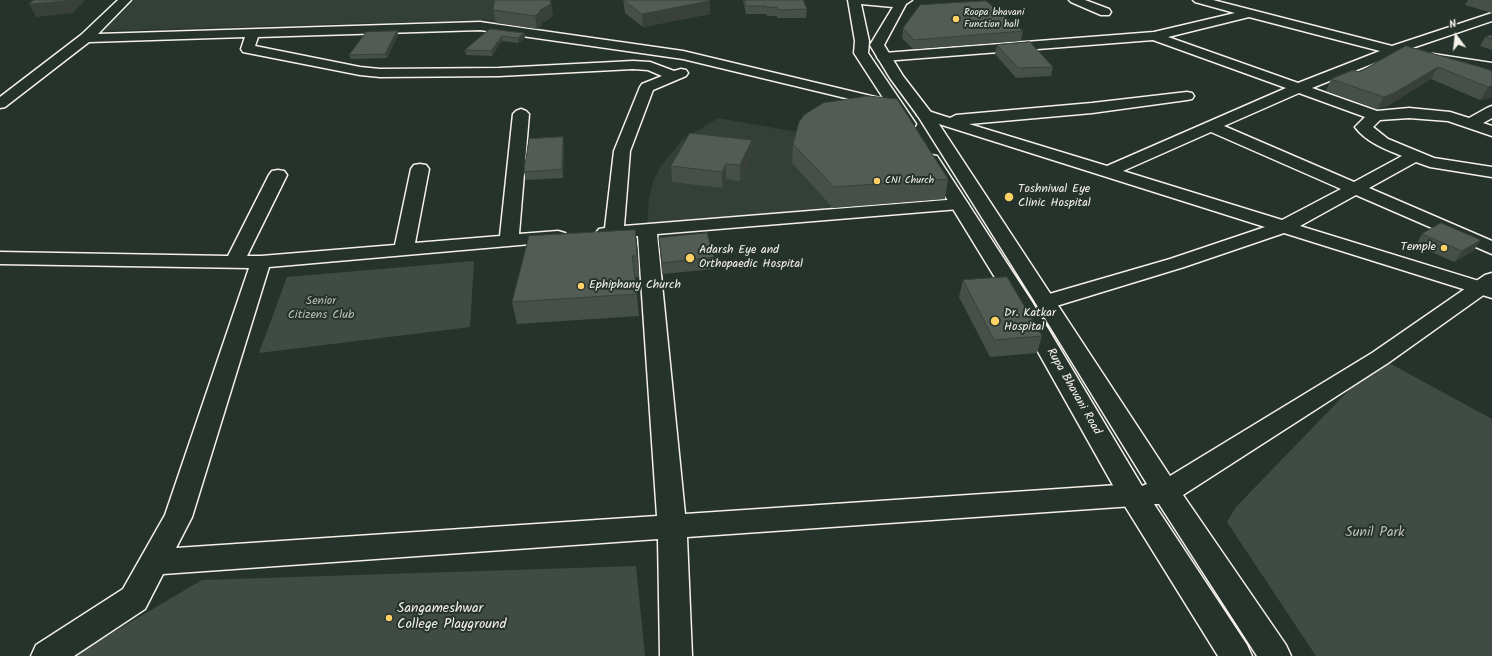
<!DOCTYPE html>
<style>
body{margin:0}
#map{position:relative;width:1492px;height:656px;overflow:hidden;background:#26332d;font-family:Kalam,sans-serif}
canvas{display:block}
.north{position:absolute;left:1436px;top:16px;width:40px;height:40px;-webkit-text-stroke:3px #26332d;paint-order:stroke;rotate:345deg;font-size:11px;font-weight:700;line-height:16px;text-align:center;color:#f4f1e8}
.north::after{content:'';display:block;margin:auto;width:14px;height:18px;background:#f4f1e8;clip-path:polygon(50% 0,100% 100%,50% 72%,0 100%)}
</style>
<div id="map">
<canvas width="1492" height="656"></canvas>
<div class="north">N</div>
</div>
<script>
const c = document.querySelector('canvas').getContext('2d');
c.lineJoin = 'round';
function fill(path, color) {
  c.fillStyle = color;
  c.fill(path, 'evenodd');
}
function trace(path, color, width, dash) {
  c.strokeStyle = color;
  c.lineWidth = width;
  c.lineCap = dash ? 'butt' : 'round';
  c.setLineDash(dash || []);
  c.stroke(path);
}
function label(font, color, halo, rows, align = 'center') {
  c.font = font + ' Kalam,sans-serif';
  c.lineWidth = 4;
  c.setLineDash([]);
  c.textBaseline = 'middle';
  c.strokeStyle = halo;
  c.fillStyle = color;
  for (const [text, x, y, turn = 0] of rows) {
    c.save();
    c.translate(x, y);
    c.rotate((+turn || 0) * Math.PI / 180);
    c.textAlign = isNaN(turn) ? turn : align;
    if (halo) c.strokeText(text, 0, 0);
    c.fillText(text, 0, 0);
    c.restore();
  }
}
fill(new Path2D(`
 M 128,0 L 551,0 L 518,22 L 483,20 L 99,31 Z
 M 718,118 L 803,133 L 826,199 L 838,214 L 647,230 L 649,198 L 653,181 L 661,166 L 682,140 Z`), '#333f39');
fill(new Path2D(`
 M 474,261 L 470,327 L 259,353 L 287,277 Z
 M 1380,358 L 1492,419 L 1492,656 L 1316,656 L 1227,522 L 1236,507 Z
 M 636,566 L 645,656 L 73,656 L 202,580 Z`), '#414b45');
const street = new Path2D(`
 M 118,0 L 131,0 L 98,34 L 480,22 L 683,51 L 892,101 L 894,104 L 892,107 L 887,108 L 683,59 L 480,30 L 258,37 L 255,46 L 360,67 L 380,69 L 499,68 L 633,61 L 650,62 L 674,71 L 681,69 L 686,70 L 688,73 L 686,76 L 653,90 L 630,151 L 624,226 L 959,199 L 965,200 L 968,204 L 965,208 L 959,209 L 657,234 L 685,514 L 1133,484 L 1143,487 L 1147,495 L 1143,503 L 1133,506 L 687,537 L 692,656 L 660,656 L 658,539 L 163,574 L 145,609 L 74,656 L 31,656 L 36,645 L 123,589 L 165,515 L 249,268 L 0,264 L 0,252 L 228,256 L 269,175 L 272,171 L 278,170 L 284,171 L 287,175 L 247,256 L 261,256 L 395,245 L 411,169 L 414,165 L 420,164 L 426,165 L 429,169 L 415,243 L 500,236 L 513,114 L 516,111 L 521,109 L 526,111 L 529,114 L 519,234 L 558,231 L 565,233 L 568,237 L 565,241 L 269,267 L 192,517 L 176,548 L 657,516 L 638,236 L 614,239 L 599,237 L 596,233 L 599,229 L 605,228 L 614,151 L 640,87 L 642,84 L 662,76 L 648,70 L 633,69 L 499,76 L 380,77 L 360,75 L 243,52 L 241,49 L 245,37 L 89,42 L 5,107 L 0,108 L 0,97 L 81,35 Z
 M 1069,0 L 1085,0 L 1109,9 L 1111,12 L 1109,15 L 1101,15 L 1071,2 Z
 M 1193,0 L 1213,0 L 1392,46 L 1492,13 L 1492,21 L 1409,49 L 1312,88 L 1377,111 L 1409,108 L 1450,112 L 1469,118 L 1487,108 L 1492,106 L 1492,118 L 1483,123 L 1492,126 L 1492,136 L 1448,121 L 1409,118 L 1380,120 L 1373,127 L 1388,139 L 1434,158 L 1492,167 L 1492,177 L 1430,167 L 1416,162 L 1369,188 L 1492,241 L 1492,254 L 1356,195 L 1300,226 L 1492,285 L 1492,298 L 1284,233 L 1184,267 L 1053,307 L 1046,309 L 1039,307 L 1035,302 L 1039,297 L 1170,259 L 1265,227 L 920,118 L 917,115 L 920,112 L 925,110 L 950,118 L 956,115 L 1092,103 L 1187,92 L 1192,93 L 1194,96 L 1192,99 L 1187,100 L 1092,113 L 969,124 L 1107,166 L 1286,88 L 1153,40 L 884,61 L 879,60 L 877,57 L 879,54 L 884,53 L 1154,32 L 1235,13 L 1195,2 ZM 1249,17 L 1380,51 L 1298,83 L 1168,37 ZM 1299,93 L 1365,117 L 1355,127 C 1366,142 1385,149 1402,156 L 1354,182 L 1224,126 ZM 1211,132 L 1341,189 L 1282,220 L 1123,171 Z
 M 1433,54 L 1492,63 L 1492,71 L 1428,61 L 1426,58 L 1428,55 Z`);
const secondary = new Path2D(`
 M 848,0 L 912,0 L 906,4 L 884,45 L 903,76 L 933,115 L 1170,476 L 1372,353 L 1485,275 L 1492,273 L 1492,289 L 1388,363 L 1183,495 L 1286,645 L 1291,656 L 1257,656 L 1159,504 L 1154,504 L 1247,645 L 1252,656 L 1218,656 L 1123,503 L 1010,302 L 923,160 L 925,156 L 931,155 L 937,156 L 1032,302 L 1142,486 L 1147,484 L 1035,302 L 918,116 L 890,78 L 870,45 L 893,7 L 861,4 L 869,41 L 868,53 L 916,124 L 914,127 L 908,129 L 902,127 L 854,53 L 855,41 Z`);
trace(street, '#f4f1e8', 3);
trace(secondary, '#f4f1e8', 3);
fill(street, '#26332d');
fill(secondary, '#26332d');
fill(new Path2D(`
 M 623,0 L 710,14 L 643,27 L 625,13 Z
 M 743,0 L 803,0 L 807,9 L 806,18 L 777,18 L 777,16 L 767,16 L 766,14 L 746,14 Z
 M 1468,0 L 1492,0 L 1492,13 L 1465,5 Z
 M 493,10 L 553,16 L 542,23 L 542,25 L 537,29 L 496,23 Z
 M 903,28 L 1023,31 L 1021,41 L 913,49 L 902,38 Z
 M 490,29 L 524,33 L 525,38 L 518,43 L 502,41 L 492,56 L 466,55 L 465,50 Z
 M 397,31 L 398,35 L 387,58 L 351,59 L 349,55 Z
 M 1492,35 L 1492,50 L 1480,46 L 1485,37 Z
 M 997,45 L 1053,67 L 1051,76 L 1016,78 L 995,54 Z
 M 1406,46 L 1492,71 L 1492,97 L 1480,100 L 1431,79 L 1387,106 L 1377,109 L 1326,91 L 1331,79 L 1359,72 Z
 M 563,137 L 564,145 L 563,178 L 526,180 L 524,172 Z
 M 752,140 L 752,155 L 740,181 L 726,179 L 722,188 L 672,182 L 671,166 Z
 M 793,144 L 948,179 L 945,199 L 833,208 L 792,163 Z
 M 635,230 L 639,277 L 635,277 L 639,316 L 517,324 L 512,302 Z
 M 1422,234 L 1481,240 L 1473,251 L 1454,262 L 1416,245 Z
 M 659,238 L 714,257 L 714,269 L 662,274 Z
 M 963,280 L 1042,336 L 1037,353 L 990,357 L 959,297 Z`), '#474f49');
fill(new Path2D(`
 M 67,0 L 85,0 L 73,13 L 36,17 L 29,4 Z
 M 550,0 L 551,0 L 553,16 L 542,23 L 542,25 L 537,29 L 535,16 Z
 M 710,1 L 710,14 L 643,27 L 642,14 Z
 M 397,31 L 398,35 L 387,58 L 385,54 Z
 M 524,33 L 525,38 L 518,43 L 518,38 Z
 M 502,36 L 502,41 L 492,56 L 491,51 Z
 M 1438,67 L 1431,79 L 1387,106 L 1377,109 L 1384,97 Z
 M 1492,86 L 1492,97 L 1480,100 L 1488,87 Z
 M 563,137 L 564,145 L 563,178 L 562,169 Z
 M 752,140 L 752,155 L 740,181 L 740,165 Z
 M 726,164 L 726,179 L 722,188 L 722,172 Z
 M 635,230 L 638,251 L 639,277 L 637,256 Z
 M 1481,240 L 1473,251 L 1454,262 L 1462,251 Z`), '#39403c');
const building = new Path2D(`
 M 34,0 L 67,0 L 66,1 L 29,4 Z
 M 495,0 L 550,0 L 551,4 L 540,10 L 540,12 L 535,16 L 493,10 Z
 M 623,0 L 708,0 L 710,1 L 642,14 Z
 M 745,0 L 803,0 L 807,9 L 778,10 L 777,7 L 767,8 L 766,6 L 746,6 Z
 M 986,1 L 1023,31 L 914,40 L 903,28 L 920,5 Z
 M 490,29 L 524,33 L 518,38 L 502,36 L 491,51 L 465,50 Z
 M 397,31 L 385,54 L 349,55 L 366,32 Z
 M 1492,35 L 1492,39 L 1485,37 Z
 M 1030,42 L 1053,67 L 1018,68 L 997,45 Z
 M 1406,46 L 1480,67 L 1492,71 L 1492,86 L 1488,87 L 1438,67 L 1394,93 L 1384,97 L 1331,79 L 1353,70 L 1359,72 Z
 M 868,96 L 897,99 L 948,179 L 834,187 L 793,144 L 799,122 L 804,115 L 823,103 Z
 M 690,133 L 752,140 L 740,165 L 726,164 L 722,172 L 671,166 Z
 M 563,137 L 562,169 L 524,172 L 529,139 Z
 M 1441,223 L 1481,240 L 1462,251 L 1422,234 Z
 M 635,230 L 637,256 L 632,256 L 637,294 L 512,302 L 529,236 Z
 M 707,233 L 714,257 L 662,263 L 659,238 Z
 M 1007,277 L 1042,336 L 994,340 L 963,280 Z`);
fill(building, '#525c55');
trace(building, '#39403c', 1);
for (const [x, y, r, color] of [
 [956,19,4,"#ffd166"],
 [877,181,4,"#ffd166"],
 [1009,197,5,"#ffd166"],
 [1444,248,4,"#ffd166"],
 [690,258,5,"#ffd166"],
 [581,286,4,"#ffd166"],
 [995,321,5,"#ffd166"],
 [389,618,4,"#ffd166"]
]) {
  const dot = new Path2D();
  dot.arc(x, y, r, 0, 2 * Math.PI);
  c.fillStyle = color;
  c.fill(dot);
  trace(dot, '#26332d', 1.5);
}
label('10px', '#f4f1e8', '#26332d', [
 ["Roopa bhavani",964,13],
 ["Function hall",964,25],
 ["CNI Church",885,181]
], 'left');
label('12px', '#f4f1e8', '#26332d', [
 ["Toshniwal Eye",1018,190],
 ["Clinic Hospital",1018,204],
 ["Temple",1436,248,"right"],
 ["Adarsh Eye and",699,251],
 ["Orthopaedic Hospital",699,265],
 ["Ephiphany Church",589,286],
 ["Dr. Katkar",1004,314],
 ["Hospital",1004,328]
], 'left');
label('12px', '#bebfb7', '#26332d', [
 ["Senior",321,302],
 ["Citizens Club",321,316]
]);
label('12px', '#f4f1e8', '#26332d', [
 ["Rupa Bhavani Road",1073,392,60]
]);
label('14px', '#bebfb7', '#26332d', [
 ["Sunil Park",1375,534]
]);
label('14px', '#f4f1e8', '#26332d', [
 ["Sangameshwar",397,610],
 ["College Playground",397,626]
], 'left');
</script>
